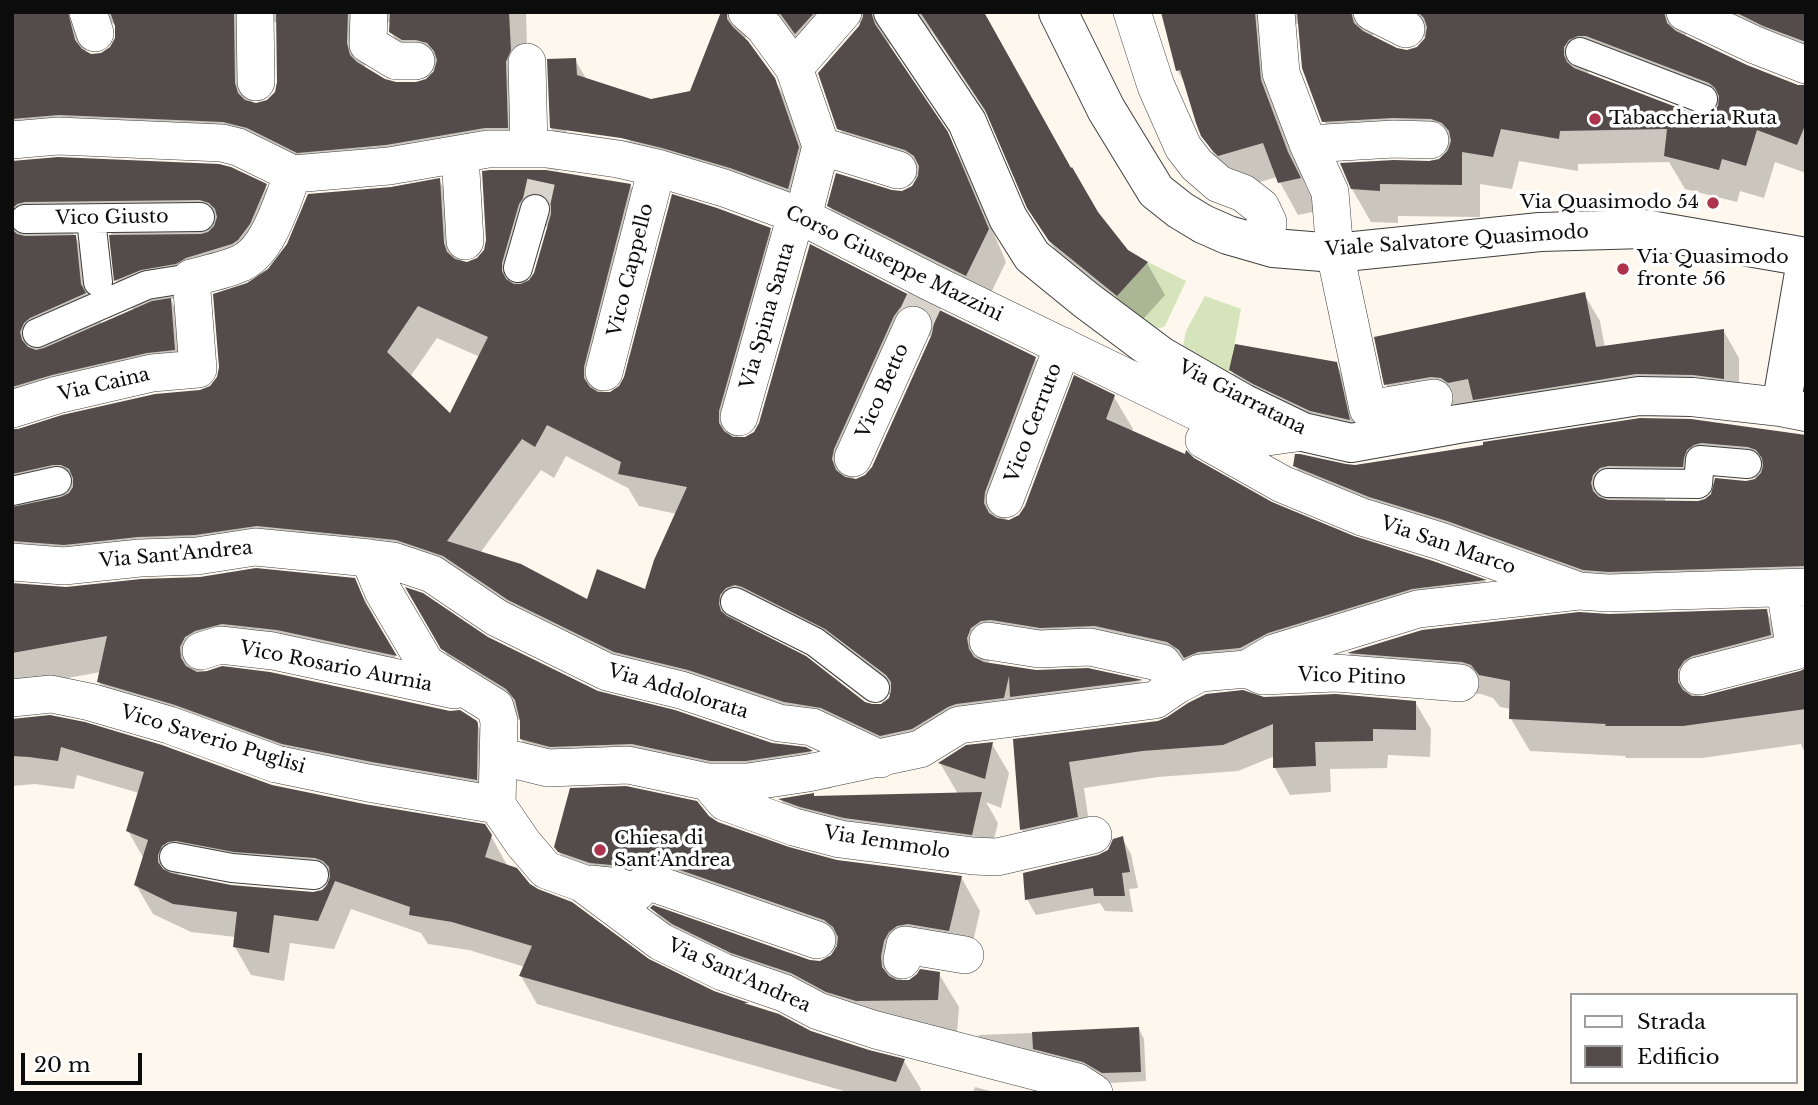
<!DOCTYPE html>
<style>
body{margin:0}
#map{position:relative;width:1818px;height:1105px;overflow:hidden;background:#fdf7ed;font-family:"Libre Baskerville",serif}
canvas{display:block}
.frame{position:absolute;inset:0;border:14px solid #0c0c0c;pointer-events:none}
.legend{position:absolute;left:1570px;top:993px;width:228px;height:91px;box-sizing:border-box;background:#fff;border:2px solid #9e9e9e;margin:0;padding:9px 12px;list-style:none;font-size:21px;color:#0c0c0c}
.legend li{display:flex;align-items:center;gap:14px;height:35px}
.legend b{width:35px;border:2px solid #9e9e9e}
.scale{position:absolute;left:21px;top:1053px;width:121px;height:32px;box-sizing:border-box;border:4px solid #0c0c0c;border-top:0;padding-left:9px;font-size:21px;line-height:24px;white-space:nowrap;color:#0c0c0c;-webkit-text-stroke:5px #fff;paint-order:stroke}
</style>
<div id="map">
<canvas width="1818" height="1105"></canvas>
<div class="frame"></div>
<ul class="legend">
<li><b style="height:9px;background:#fff"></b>Strada</li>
<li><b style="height:19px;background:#534c4a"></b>Edificio</li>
</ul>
<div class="scale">20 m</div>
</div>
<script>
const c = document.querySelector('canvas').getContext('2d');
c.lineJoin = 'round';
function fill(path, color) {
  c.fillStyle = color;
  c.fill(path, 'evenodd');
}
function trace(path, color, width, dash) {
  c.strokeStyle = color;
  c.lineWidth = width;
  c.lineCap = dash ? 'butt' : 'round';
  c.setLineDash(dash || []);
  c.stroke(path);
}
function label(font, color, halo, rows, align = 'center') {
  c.font = font + ' "Libre Baskerville",serif';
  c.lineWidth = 7;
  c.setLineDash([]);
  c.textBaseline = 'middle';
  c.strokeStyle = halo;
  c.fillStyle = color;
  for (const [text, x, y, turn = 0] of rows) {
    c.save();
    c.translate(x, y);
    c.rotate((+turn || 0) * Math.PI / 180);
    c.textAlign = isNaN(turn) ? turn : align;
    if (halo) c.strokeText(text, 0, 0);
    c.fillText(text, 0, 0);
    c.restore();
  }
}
fill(new Path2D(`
 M 1148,262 L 1186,281 L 1165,326 L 1157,329 L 1115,298 Z
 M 1205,296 L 1241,309 L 1229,373 L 1183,346 L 1186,331 Z`), '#d6e4bb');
fill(new Path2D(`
 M 12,12 L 526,12 L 528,83 L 525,159 L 267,160 L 78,146 L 18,155 L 12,162 ZM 275,22 L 278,23 L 279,83 L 276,92 L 268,101 L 257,105 L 252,104 L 251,45 L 263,25 ZM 388,22 L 391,23 L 391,32 L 410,64 L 422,71 L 437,71 L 427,81 L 417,84 L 396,84 L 384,81 L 365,69 L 365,44 L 378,25 ZM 111,23 L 117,25 L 117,37 L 112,48 L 103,54 L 90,55 L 86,53 L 85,41 L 99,24 Z
 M 720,12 L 980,12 L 1097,213 L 1127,251 L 1147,263 L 1165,295 L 1136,327 L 1069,273 L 1029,207 L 992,122 L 932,32 L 922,24 L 891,35 L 889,48 L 946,133 L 965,166 L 1006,262 L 984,307 L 848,238 L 829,206 L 891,192 L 902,192 L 913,187 L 918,180 L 858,161 L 839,128 L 862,23 L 856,23 L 815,65 L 750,30 L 744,40 L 774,79 L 793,112 L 816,180 L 806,220 L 570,160 L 551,128 L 575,60 L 587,80 L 651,100 L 691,93 L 722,13 ZM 566,129 L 630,138 L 629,141 L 566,132 Z
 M 1162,12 L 1806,12 L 1806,67 L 1692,27 L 1684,37 L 1745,66 L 1798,86 L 1806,87 L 1806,173 L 1775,162 L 1764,198 L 1740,191 L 1737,202 L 1685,189 L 1669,162 L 1578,164 L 1578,171 L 1519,161 L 1512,189 L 1480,184 L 1480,217 L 1398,216 L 1398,223 L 1371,222 L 1352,189 L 1440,160 L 1450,151 L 1412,150 L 1343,155 L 1324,121 L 1300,25 L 1295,23 L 1278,109 L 1306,186 L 1318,211 L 1298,215 L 1277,177 L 1239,188 L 1222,169 L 1203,135 L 1186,85 L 1177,70 ZM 1402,26 L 1427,38 L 1418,48 L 1408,52 L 1397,50 L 1371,37 L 1380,27 ZM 1598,68 L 1606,69 L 1716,111 L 1707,117 L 1697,116 L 1587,74 L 1589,71 Z
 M 12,163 L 265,186 L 284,218 L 195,295 L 170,299 L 189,332 L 193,381 L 24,421 L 14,427 L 12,431 L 201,391 L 212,387 L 219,378 L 248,285 L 391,189 L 439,180 L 458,213 L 461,262 L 467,264 L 478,260 L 486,251 L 488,241 L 484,173 L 630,185 L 649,218 L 603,394 L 611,394 L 621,387 L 769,229 L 788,261 L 738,439 L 745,439 L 755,433 L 761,423 L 811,247 L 1035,358 L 1054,391 L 1005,521 L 1009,521 L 1020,516 L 1114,397 L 1133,429 L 1131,433 L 1271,504 L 1354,538 L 1433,563 L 1486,582 L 1503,612 L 1431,621 L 1187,675 L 1000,653 L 989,661 L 988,664 L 1036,672 L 1088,670 L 1142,682 L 1160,713 L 975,736 L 931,761 L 708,702 L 464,589 L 276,558 L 21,575 L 12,583 ZM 549,225 L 536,273 L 531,281 L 523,285 L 537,237 L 541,230 ZM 73,233 L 111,233 L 116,280 L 134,311 L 102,324 L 99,318 L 94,269 ZM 929,336 L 933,337 L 874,468 L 866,477 L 853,480 L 912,349 L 919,341 ZM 437,338 L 480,357 L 450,416 L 410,377 ZM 566,456 L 628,488 L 639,506 L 677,514 L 647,591 L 588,601 L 480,553 L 541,470 L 554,478 ZM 745,620 L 845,661 L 891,696 L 889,700 L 881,705 L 865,703 L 740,625 Z
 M 1584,294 L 1600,321 L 1605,348 L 1723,330 L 1739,358 L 1739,406 L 1447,404 L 1402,412 L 1386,384 Z
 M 1336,364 L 1348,385 L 1360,439 L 1243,390 L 1231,370 Z
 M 1806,437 L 1806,598 L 1628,604 L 1313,498 L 1295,465 L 1355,466 L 1485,446 ZM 1720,475 L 1761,479 L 1746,482 L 1698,502 L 1665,502 L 1665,498 L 1700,499 L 1701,491 L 1712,477 Z
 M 353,579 L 372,612 L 382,634 L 413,687 L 297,662 L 213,663 L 204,669 L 202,673 L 476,722 L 495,755 L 494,812 L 118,714 L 99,682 L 101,672 L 12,688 L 12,585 L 62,589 Z
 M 409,590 L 487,638 L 597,693 L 772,745 L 806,749 L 811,752 L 832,788 L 769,798 L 733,798 L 655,782 L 543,777 L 521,739 L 521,721 L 465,686 Z
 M 1766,611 L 1785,643 L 1701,694 L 1699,698 L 1806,670 L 1806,750 L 1804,751 L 1801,744 L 1702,758 L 1626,758 L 1625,756 L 1530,751 L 1511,719 L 1511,709 L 1500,707 L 1493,698 L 1481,694 L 1367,685 L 1349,654 L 1423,631 L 1609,616 Z
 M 1264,699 L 1415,702 L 1431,729 L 1430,757 L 1388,755 L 1387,768 L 1330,769 L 1331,792 L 1290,795 L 1275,768 L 1275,756 L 1238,771 L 1158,777 L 1084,788 L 1092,844 L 1037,856 L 1022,830 L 1015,741 L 1159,722 Z
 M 12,720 L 271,786 L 491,836 L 507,865 L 529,885 L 648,960 L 713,993 L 811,1033 L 904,1061 L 921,1089 L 919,1093 L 851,1093 L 537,1004 L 521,976 L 525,967 L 469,950 L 428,944 L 421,933 L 351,909 L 334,949 L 290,943 L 284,981 L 251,975 L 235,947 L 236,937 L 191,932 L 153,914 L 136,885 L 144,859 L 128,831 L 139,793 L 77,775 L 74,789 L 35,784 L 12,786 ZM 184,870 L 252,880 L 328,886 L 322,891 L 313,893 L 230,886 L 175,876 Z
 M 992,744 L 1009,773 L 1001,808 L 986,802 L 998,823 L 988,864 L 797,828 L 781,800 L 813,795 L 815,798 L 958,794 L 940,763 Z
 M 708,817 L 717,823 L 788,849 L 837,862 L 961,877 L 980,911 L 968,964 L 929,957 L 903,975 L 901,982 L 939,974 L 959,1007 L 957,1033 L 877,1034 L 672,941 L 653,908 L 810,962 L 821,962 L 831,958 L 836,950 L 674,894 L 576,881 L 556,847 Z
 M 1122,838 L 1131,854 L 1138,888 L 1129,889 L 1133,912 L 1105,911 L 1100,903 L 1036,915 L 1027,899 L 1109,851 Z
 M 1139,1029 L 1144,1039 L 1146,1081 L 1109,1083 L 1089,1071 L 983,1044 L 978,1035 Z
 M 975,1087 L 998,1093 L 973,1093 Z`), '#0003');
fill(new Path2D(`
 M 12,12 L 68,12 L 75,40 L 82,49 L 91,54 L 101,53 L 110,47 L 115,38 L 115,26 L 110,12 L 234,12 L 235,83 L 238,93 L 245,100 L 256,103 L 267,100 L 275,92 L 277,82 L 276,12 L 348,12 L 347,43 L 350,55 L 357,62 L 385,79 L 396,82 L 416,82 L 426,79 L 434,71 L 437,60 L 434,51 L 427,43 L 416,40 L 402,40 L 389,32 L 390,12 L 509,12 L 511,50 L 506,62 L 508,128 L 485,128 L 386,145 L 297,153 L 247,128 L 223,122 L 59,115 L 12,119 Z
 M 721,12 L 727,12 L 727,19 L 733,27 L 748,41 L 775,78 L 799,147 L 788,189 L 730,168 L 662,148 L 621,138 L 550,128 L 547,59 L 576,58 L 577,75 L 651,99 L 690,91 Z
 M 779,12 L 815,12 L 795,34 Z
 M 863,12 L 871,12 L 875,24 L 948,132 L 989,229 L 966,276 L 827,206 L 836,173 L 892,190 L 902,191 L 912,186 L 918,176 L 919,166 L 914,156 L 905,150 L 837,129 L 818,73 L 859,26 L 863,17 Z
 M 920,12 L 984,12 L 1071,168 L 1072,167 L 1098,212 L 1128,250 L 1148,262 L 1117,296 L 1049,241 L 1027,208 L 985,110 Z
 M 1161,12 L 1255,12 L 1261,80 L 1288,152 L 1301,178 L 1278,183 L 1263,143 L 1218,156 L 1212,150 L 1201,136 L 1196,123 L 1180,70 L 1176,71 Z
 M 1297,12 L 1351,12 L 1354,23 L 1363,31 L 1397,48 L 1407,50 L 1417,47 L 1425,38 L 1427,27 L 1424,18 L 1418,12 L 1664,12 L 1667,23 L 1676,31 L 1747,65 L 1798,85 L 1806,85 L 1806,123 L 1797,145 L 1757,130 L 1746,166 L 1722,159 L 1719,170 L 1664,156 L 1667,129 L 1560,131 L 1559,139 L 1501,129 L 1493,157 L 1462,152 L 1462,185 L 1380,184 L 1380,191 L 1351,189 L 1340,163 L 1394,160 L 1429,161 L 1439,159 L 1448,150 L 1451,141 L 1449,131 L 1442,123 L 1431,119 L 1393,118 L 1322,122 L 1302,68 ZM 1578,36 L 1586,36 L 1709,83 L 1715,88 L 1719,96 L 1718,106 L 1713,112 L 1706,115 L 1697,115 L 1574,68 L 1567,62 L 1564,55 L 1564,47 L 1569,40 Z
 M 1735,12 L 1806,12 L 1806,42 L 1763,26 Z
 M 58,157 L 219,164 L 231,167 L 267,184 L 250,224 L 238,240 L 232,244 L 186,258 L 176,264 L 141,270 L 114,281 L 109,235 L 201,234 L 208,232 L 214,226 L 217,217 L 215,209 L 209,203 L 200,200 L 25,202 L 17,204 L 12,209 L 12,161 Z
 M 490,170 L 546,170 L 631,184 L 584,367 L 584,378 L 590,387 L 598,392 L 610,392 L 619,386 L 624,377 L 672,194 L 717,208 L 771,228 L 719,411 L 719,423 L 724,431 L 733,437 L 745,437 L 754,432 L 759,423 L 810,244 L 923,302 L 1036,357 L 985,492 L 984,503 L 989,513 L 997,518 L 1009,520 L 1019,515 L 1025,506 L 1074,375 L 1115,395 L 1106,419 L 1185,454 L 1186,450 L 1194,458 L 1272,502 L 1354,536 L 1433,561 L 1487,580 L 1412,589 L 1268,633 L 1240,648 L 1198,652 L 1184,658 L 1179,650 L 1167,642 L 1095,626 L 1040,628 L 991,620 L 981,621 L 971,628 L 967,638 L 969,649 L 974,657 L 984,662 L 1036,670 L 1088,668 L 1143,680 L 1010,697 L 1009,676 L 1004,698 L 956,704 L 948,707 L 912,729 L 880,736 L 821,708 L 784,702 L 688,670 L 614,652 L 508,600 L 443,556 L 396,540 L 257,526 L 195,535 L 138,537 L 64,545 L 12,541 L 12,507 L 61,497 L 69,493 L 73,487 L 73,478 L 69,469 L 61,465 L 53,465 L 12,474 L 12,429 L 18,429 L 62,415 L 155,394 L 200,390 L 210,386 L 217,377 L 219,367 L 213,294 L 247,283 L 268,269 L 287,244 L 308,194 L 391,187 L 440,178 L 444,243 L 447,252 L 455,259 L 467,262 L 477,258 L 484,250 L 486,240 L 482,171 ZM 532,193 L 540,193 L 547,198 L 551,206 L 551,214 L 534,273 L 529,280 L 521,284 L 514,284 L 506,279 L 502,271 L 502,263 L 519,204 L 524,197 ZM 910,304 L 921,306 L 930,312 L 934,322 L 932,334 L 872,467 L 865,475 L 856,479 L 845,477 L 836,470 L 832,459 L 834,449 L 894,316 L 900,308 ZM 418,306 L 488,337 L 450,413 L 387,352 ZM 547,425 L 621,462 L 618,474 L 687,487 L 654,560 L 645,589 L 597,569 L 587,599 L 521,564 L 447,541 L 522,439 L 535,447 ZM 735,585 L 742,587 L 825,629 L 886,675 L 891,682 L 891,691 L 889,698 L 881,704 L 872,704 L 865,702 L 806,656 L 727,616 L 721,611 L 719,604 L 720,595 L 726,588 Z
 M 12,229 L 17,234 L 25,236 L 76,235 L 81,284 L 86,293 L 30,318 L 24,323 L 20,332 L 22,340 L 28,347 L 36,350 L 44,348 L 152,301 L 171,298 L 175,350 L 147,353 L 52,375 L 12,387 Z
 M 1585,292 L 1596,347 L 1724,329 L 1724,379 L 1693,375 L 1636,374 L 1473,400 L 1468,379 L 1448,383 L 1441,378 L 1431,377 L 1384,385 L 1374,337 Z
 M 1235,344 L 1337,362 L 1350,420 L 1310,411 L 1253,384 L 1229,370 Z
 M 1640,418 L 1691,419 L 1806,435 L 1806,566 L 1608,572 L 1583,570 L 1447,521 L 1369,497 L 1293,466 L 1295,454 L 1300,454 L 1346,464 L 1355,465 L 1483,445 L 1483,442 ZM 1701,443 L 1748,447 L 1756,450 L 1762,458 L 1763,466 L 1761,473 L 1755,479 L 1746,481 L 1715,478 L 1711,494 L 1705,499 L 1698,501 L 1608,500 L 1599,497 L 1593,491 L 1591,483 L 1593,475 L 1600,468 L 1608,466 L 1683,467 L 1684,458 L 1687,450 L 1694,445 Z
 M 256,568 L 355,578 L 365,602 L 397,656 L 277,630 L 222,624 L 195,631 L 185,637 L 180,647 L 181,658 L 186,666 L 197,672 L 207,671 L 222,666 L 270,672 L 450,711 L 460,710 L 477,721 L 478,724 L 477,780 L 372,762 L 282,744 L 175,705 L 97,682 L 107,636 L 12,653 L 12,583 L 66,587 L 141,579 L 200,577 Z
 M 405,587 L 423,593 L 488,637 L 598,691 L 675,710 L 772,743 L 806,747 L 813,751 L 746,761 L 710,761 L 632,744 L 550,747 L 520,739 L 520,721 L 515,700 L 506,689 L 441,649 Z
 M 1767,609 L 1771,635 L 1692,656 L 1684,661 L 1678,670 L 1678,682 L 1683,690 L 1692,696 L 1703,696 L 1800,671 L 1806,668 L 1806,709 L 1683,726 L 1605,726 L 1606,724 L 1509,719 L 1510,681 L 1479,675 L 1471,665 L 1462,662 L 1347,653 L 1422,630 L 1579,612 L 1609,614 Z
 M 1243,690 L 1264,697 L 1336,694 L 1416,701 L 1416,730 L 1373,729 L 1373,741 L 1315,742 L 1316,766 L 1273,768 L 1273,724 L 1223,745 L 1142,751 L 1069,762 L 1078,817 L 1020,830 L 1017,791 L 1019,791 L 1017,791 L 1013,739 L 1158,721 L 1167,717 L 1188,703 L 1206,694 Z
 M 50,715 L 85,722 L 162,745 L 272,785 L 364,804 L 485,824 L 492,835 L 485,857 L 517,868 L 530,884 L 538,889 L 572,902 L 649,959 L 714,991 L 749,1003 L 744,1003 L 779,1014 L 811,1031 L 869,1050 L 905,1059 L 896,1082 L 519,976 L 532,946 L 452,922 L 409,915 L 410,907 L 335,881 L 318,921 L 274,915 L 269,953 L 233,947 L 237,912 L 173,904 L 134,885 L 148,840 L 126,831 L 144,772 L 61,747 L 58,761 L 29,757 L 12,756 L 12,719 ZM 176,841 L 234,852 L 315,858 L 323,861 L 329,867 L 330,877 L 327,885 L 322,890 L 313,892 L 231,885 L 171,873 L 163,869 L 158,862 L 158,855 L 162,846 L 168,842 Z
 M 993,742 L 985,779 L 938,763 L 966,745 Z
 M 626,786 L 697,801 L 709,816 L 718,822 L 789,847 L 837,860 L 962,876 L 949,931 L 908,924 L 897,926 L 889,932 L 884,941 L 881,956 L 882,967 L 889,976 L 897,980 L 909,980 L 917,974 L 920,969 L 940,972 L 938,1000 L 856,1001 L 826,992 L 791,973 L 731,953 L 672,924 L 650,908 L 653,905 L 810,960 L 820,961 L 831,955 L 837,946 L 838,937 L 833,927 L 824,920 L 654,861 L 641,861 L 630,868 L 622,866 L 590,863 L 558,852 L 554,847 L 570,788 Z
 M 982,792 L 972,835 L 844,818 L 800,807 L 778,799 L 814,793 L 814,796 Z
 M 1123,836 L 1130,872 L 1122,873 L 1125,896 L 1094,896 L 1093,888 L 1025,900 L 1023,873 L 1098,855 L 1108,850 L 1113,839 Z
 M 1139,1027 L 1141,1072 L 1102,1073 L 1083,1062 L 1033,1049 L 1032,1032 Z`), '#534c4a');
trace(new Path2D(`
 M 535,209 L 546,159`), '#d9d4cb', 28, [28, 14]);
trace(new Path2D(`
 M 913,325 L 927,295`), '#d9d4cb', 37, [37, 18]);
const pedestrian = new Path2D(`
 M 1580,52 L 1703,99
 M 25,219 L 200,217
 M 91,219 L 98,282
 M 518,268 L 535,209
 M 37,333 L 147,285 L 191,278
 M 1608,483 L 1698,484 L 1700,460 L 1747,464
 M 12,491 L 57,481
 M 735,602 L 815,642 L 875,688
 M 174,857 L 232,868 L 314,875`);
const minor = new Path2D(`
 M 88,12 L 95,33
 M 255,12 L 256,82
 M 369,12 L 368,44 L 396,61 L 416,61
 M 747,12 L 764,27 L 794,68 L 821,146 L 803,217
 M 1132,12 L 1156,86 L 1183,147 L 1197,165 L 1219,184 L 1243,193 L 1261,207 L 1268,222 L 1265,245
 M 1276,12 L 1281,73 L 1308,144 L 1330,192 L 1335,253 L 1368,409 L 1434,398
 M 1372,12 L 1406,29
 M 1685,12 L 1755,45 L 1806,65
 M 527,62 L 529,149
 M 794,68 L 843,12
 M 12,140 L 58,136 L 222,143 L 238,147 L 293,174 L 389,166 L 488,149 L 547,149 L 618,159 L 657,168 L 724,188 L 803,217 L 932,283 L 1253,439 L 1303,432
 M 1308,144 L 1394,139 L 1430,140
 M 821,146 L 898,170
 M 460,154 L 465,241
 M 604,372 L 657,168
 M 12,409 L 57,395 L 152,373 L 198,369 L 191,278 C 205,274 231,269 243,262 C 270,248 282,200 293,174
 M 739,417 L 796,215
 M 1204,440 L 1282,484 L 1362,517 L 1440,541 L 1579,591 L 1608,593 L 1806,587
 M 853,458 L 913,325
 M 1005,499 L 1063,346
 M 369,558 L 393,561 L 432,574 L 497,618 L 607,672 L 681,690 L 779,723 L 812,727 L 880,759
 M 12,562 L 64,566 L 140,558 L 197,556 L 255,547 L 369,558 L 383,591 L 426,664 L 495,707 L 499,721 L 497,805 L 523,843 L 546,870 L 582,883 L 661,942 L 723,972 L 784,993 L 818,1011 L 876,1030 L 1077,1082 L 1094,1093
 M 988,641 L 1039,649 L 1090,647 L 1162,663 L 1177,685
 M 201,651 L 220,645 L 273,651 L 454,690
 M 1247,669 L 1263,676 L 1336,673 L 1460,683
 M 1698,676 L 1795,651 L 1785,589
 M 12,698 L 51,694 L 90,702 L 169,725 L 276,764 L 368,783 L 497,805
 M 499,756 L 548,768 L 628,765 L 708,782 L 748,782 L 808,773 L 920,749 L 959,725 L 1155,700 L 1177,685 L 1200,673 L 1247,669 L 1274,653 L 1418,609 L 1579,591
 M 708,782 L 725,802 L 794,827 L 840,839 L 973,856 L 997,857 L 1093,835
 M 590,884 L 620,887 L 636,893 L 647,881 L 817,940
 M 902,960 L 905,945 L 965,955`);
const tertiary = new Path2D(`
 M 893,12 L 967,122 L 1008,218 L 1032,256 L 1086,300 L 1161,356 L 1243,403 L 1303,432 L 1351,443 L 1458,424 L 1639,396 L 1692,397 L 1781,407 L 1806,412
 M 1058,12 L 1106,109 L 1156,191 L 1180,210 L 1203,224 L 1228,235 L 1273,248 L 1335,253 L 1540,232 L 1644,229 L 1806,257
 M 1781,407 L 1806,261`);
trace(pedestrian, '#3f3f3f', 30);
trace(minor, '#3f3f3f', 38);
trace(tertiary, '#3f3f3f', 40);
trace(pedestrian, '#fff', 28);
trace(minor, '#fff', 37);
trace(tertiary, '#fff', 38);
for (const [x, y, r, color] of [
 [1595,119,7,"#ad344c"],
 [1713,203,7,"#ad344c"],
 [1623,269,7,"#ad344c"],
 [600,850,7,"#ad344c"]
]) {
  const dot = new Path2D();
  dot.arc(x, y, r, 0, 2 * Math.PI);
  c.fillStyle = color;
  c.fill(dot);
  trace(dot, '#fff', 2.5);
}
label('19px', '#0c0c0c', '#fff', [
 ["Tabaccheria Ruta",1609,119],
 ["Via Quasimodo 54",1699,203,"right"],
 ["Via Quasimodo",1637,258],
 ["fronte 56",1637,280],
 ["Chiesa di",614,839],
 ["Sant'Andrea",614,861]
], 'left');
label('19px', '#0c0c0c', '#fff', [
 ["Vico Giusto",112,218,-1],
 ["Viale Salvatore Quasimodo",1457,241,-4],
 ["Corso Giuseppe Mazzini",894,264,26],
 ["Vico Cappello",631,270,-76],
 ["Via Spina Santa",768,316,-74],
 ["Via Caina",104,385,-13],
 ["Vico Betto",883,391,-66],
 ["Via Giarratana",1242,398,27],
 ["Vico Cerruto",1034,423,-69],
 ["Via San Marco",1448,546,19],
 ["Via Sant'Andrea",176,555,-5],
 ["Vico Rosario Aurnia",336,667,11],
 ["Vico Pitino",1352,677,2],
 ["Via Addolorata",678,692,17],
 ["Vico Saverio Puglisi",213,740,17],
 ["Via Iemmolo",887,843,9],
 ["Via Sant'Andrea",739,976,24]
]);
</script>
